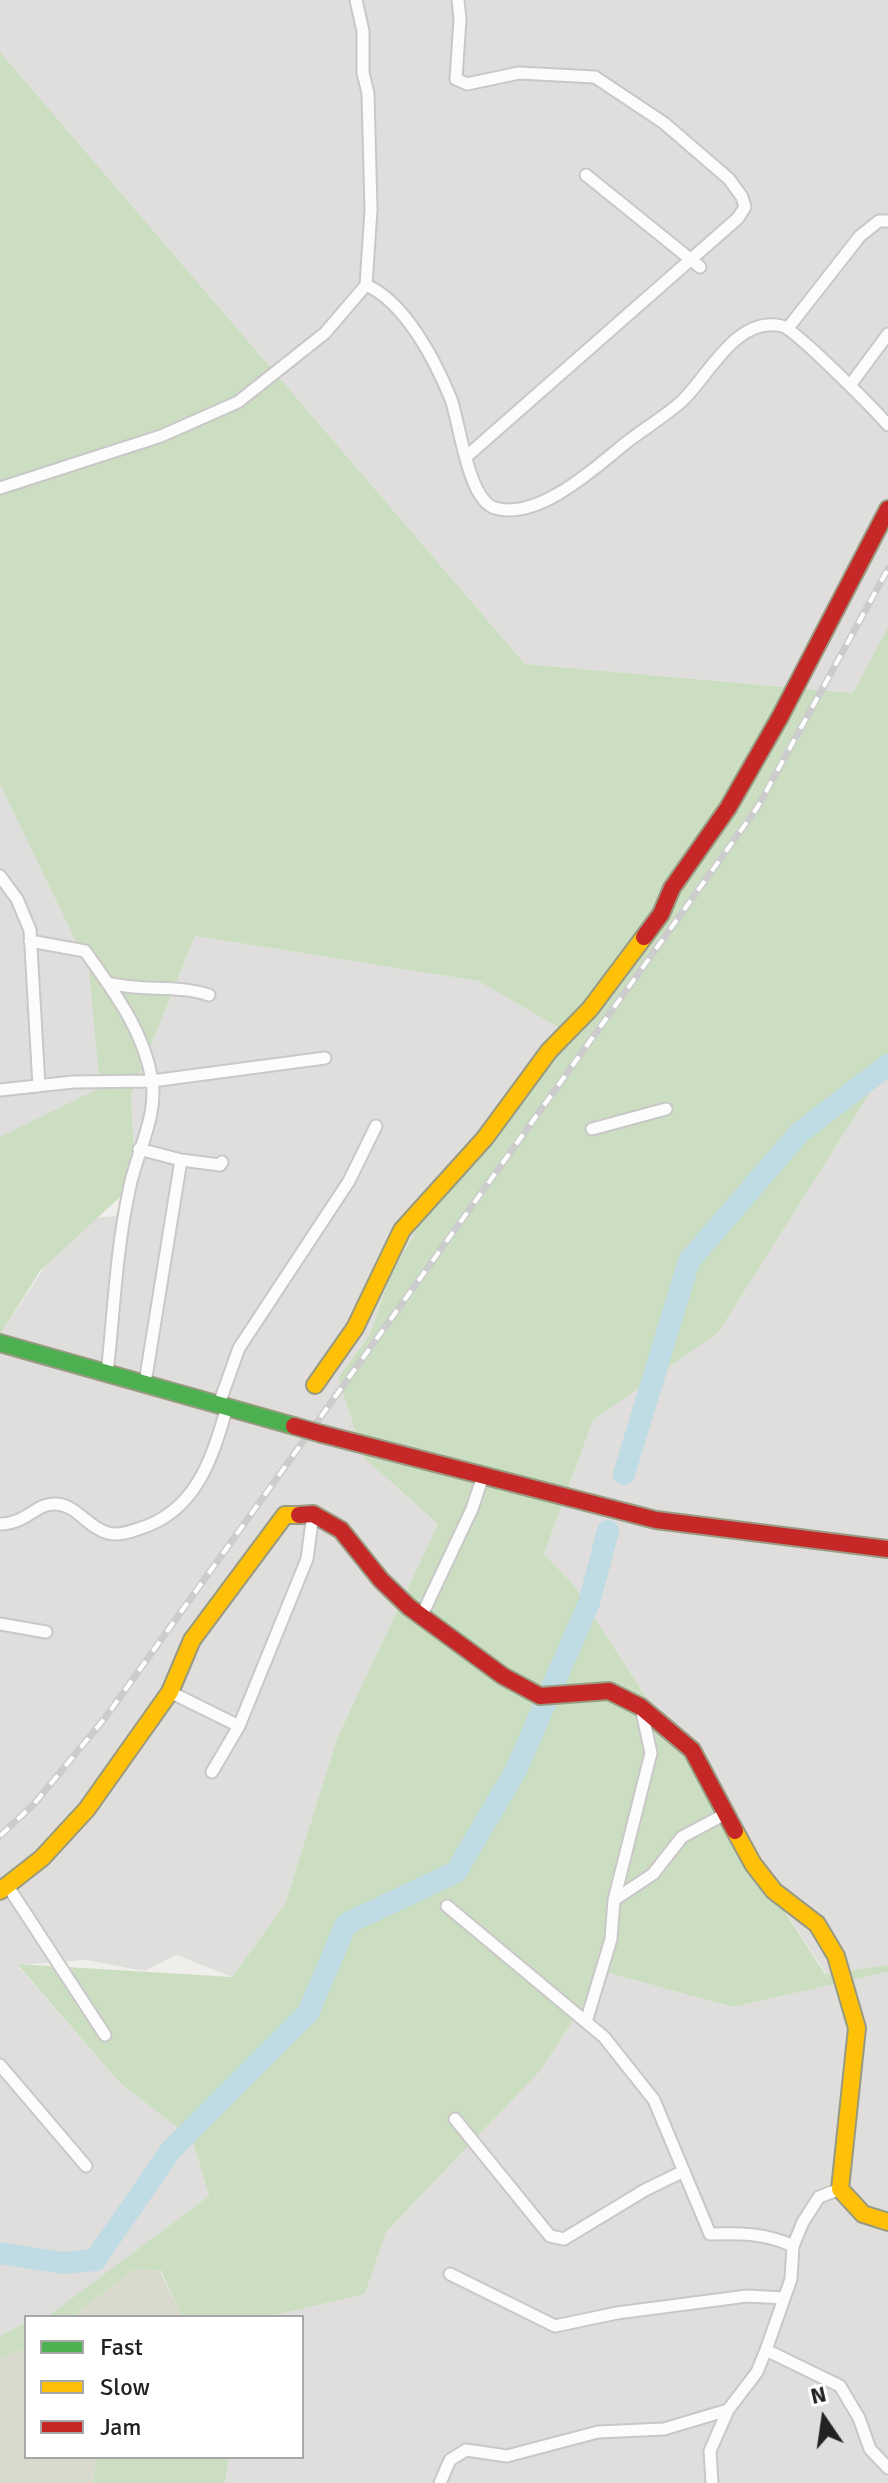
<!DOCTYPE html>
<style>
body{margin:0}
#map{position:relative;width:888px;height:2483px;overflow:hidden;background:#f0eeeb;font-family:Signika,sans-serif}
canvas{display:block}
.legend{position:absolute;left:24px;top:2315px;width:280px;height:144px;box-sizing:border-box;background:#fff;border:2px solid #a7a7a7;margin:0;padding:10px 14px;list-style:none;font-size:24px;color:#222}
.legend li{display:flex;align-items:center;gap:16px;height:40px}
.legend b{width:40px;border:2px solid #a7a7a7}
.north{position:absolute;left:784px;top:2379px;width:80px;height:80px;-webkit-text-stroke:6px #fff;paint-order:stroke;rotate:347deg;font-size:22px;font-weight:700;line-height:32px;text-align:center;color:#222}
.north::after{content:'';display:block;margin:auto;width:28px;height:36px;background:#222;clip-path:polygon(50% 0,100% 100%,50% 72%,0 100%)}
</style>
<div id="map">
<canvas width="888" height="2483"></canvas>
<ul class="legend">
<li><b style="height:10px;background:#4caf50"></b>Fast</li>
<li><b style="height:10px;background:#ffc107"></b>Slow</li>
<li><b style="height:10px;background:#c62828"></b>Jam</li>
</ul>
<div class="north">N</div>
</div>
<script>
const c = document.querySelector('canvas').getContext('2d');
c.lineJoin = 'round';
function fill(path, color) {
  c.fillStyle = color;
  c.fill(path, 'evenodd');
}
function trace(path, color, width, dash) {
  c.strokeStyle = color;
  c.lineWidth = width;
  c.lineCap = dash ? 'butt' : 'round';
  c.setLineDash(dash || []);
  c.stroke(path);
}
fill(new Path2D(`
 M 0,0 L 888,0 L 888,627 L 854,693 L 525,664 L 0,52 Z
 M 0,784 L 108,841 L 105,1094 L 0,1157 Z
 M 195,936 L 478,981 L 559,1027 L 440,1188 L 389,1278 L 370,1334 L 338,1378 L 364,1458 L 438,1524 L 338,1736 L 285,1904 L 232,1977 L 177,1955 L 144,1971 L 86,1960 L 17,1965 L 119,2082 L 192,2139 L 209,2196 L 50,2317 L 26,2317 L 26,2322 L 0,2336 L 0,1335 L 76,1219 L 116,1216 L 134,1151 L 131,1095 Z
 M 888,1064 L 888,1965 L 826,1974 L 573,1584 L 544,1554 L 593,1420 L 718,1333 Z
 M 605,1972 L 733,2007 L 888,1972 L 888,2483 L 225,2483 L 229,2457 L 302,2457 L 302,2317 L 267,2317 L 365,2294 L 386,2232 L 540,2071 Z`), '#dfdedc');
fill(new Path2D(`
 M 135,2269 L 160,2271 L 182,2317 L 72,2317 Z
 M 26,2349 L 26,2457 L 96,2457 L 93,2483 L 0,2483 L 0,2358 Z`), '#d9d9cd');
fill(new Path2D(`
 M 0,52 L 525,664 L 853,693 L 888,627 L 888,1064 L 718,1333 L 593,1420 L 544,1554 L 573,1584 L 825,1974 L 888,1965 L 888,1972 L 733,2007 L 605,1972 L 540,2071 L 386,2232 L 365,2294 L 267,2317 L 182,2317 L 161,2271 L 135,2269 L 72,2317 L 47,2317 L 209,2196 L 192,2139 L 119,2082 L 17,1964 L 232,1977 L 285,1904 L 338,1736 L 438,1524 L 364,1458 L 338,1378 L 370,1334 L 389,1278 L 440,1188 L 558,1027 L 478,981 L 195,936 L 131,1095 L 134,1151 L 121,1196 L 40,1271 L 0,1335 L 0,1137 L 100,1088 L 89,968 L 0,784 Z
 M 26,2322 L 26,2349 L 0,2358 L 0,2336 Z
 M 96,2457 L 229,2457 L 225,2483 L 93,2483 Z`), '#cbdec1');
trace(new Path2D(`
 M 624,1474 L 689,1261 L 799,1133 L 888,1065
 M 0,2253 L 63,2263 L 95,2260 L 171,2150 L 308,2013 L 346,1924 L 456,1872 L 516,1770 L 589,1603 L 608,1531`), '#bfdbe3', 22);
const street = new Path2D(`
 M 458,0 L 460,19 L 456,79 L 467,84 L 519,73 L 595,77 L 664,123 L 729,179 L 742,197 L 745,207 L 738,218 L 467,456
 M 586,175 L 700,267
 M 366,285 C 405,302 435,360 451,399 C 460,425 468,500 495,508 C 539,521 597,466 627,442 C 645,428 664,417 681,402 C 709,376 736,315 782,326 C 795,329 874,409 888,425
 M 788,328 L 860,236 L 879,221 L 888,221
 M 851,384 L 888,334
 M 0,488 L 161,436 L 238,402 L 325,333 L 366,285 L 371,210 L 368,93 L 363,73 L 363,31 L 356,0
 M 0,876 L 17,899 L 30,930 L 39,1086
 M 30,941 L 85,951 C 114,992 143,1029 152,1080 C 158,1115 137,1152 130,1186 C 116,1249 114,1311 107,1374
 M 108,983 C 141,992 176,984 209,995
 M 0,1090 L 73,1082 L 152,1081 L 325,1058
 M 592,1129 L 666,1109
 M 139,1149 L 181,1160 L 220,1165 L 222,1162
 M 145,1383 L 181,1160
 M 219,1404 L 239,1348 L 349,1181 L 376,1126
 M 0,1524 C 27,1524 37,1502 56,1504 C 77,1505 88,1528 108,1533 C 118,1536 129,1532 138,1529 C 196,1512 212,1459 227,1407
 M 421,1617 L 472,1509 L 483,1476
 M 0,1624 L 46,1632
 M 170,1692 L 239,1726
 M 212,1772 L 239,1726 L 307,1559 L 313,1514
 M 7,1885 L 105,2035
 M 614,1900 L 653,1874 L 682,1837 L 727,1813
 M 447,1906 L 604,2037 L 654,2100 L 710,2234 C 739,2233 766,2233 793,2246
 M 586,2022 L 611,1939 L 614,1900 L 651,1753 L 641,1707
 M 0,2065 L 86,2166
 M 455,2119 L 550,2236 L 564,2239 L 645,2190 L 684,2171
 M 450,2274 L 555,2326 L 617,2313 L 747,2296 L 784,2298
 M 766,2350 L 840,2386 L 859,2418 L 870,2449 L 888,2468
 M 440,2483 L 450,2460 L 466,2450 L 507,2456 L 598,2432 L 664,2429 L 728,2410 L 757,2372 L 766,2350 L 791,2279 L 793,2246 L 803,2222 L 819,2197 L 840,2189
 M 712,2483 L 710,2451 L 728,2410`);
const fast = new Path2D(`
 M 0,1343 L 294,1426`);
const slow = new Path2D(`
 M 315,1385 L 355,1328 L 402,1230 L 485,1138 L 549,1051 L 590,1009 L 644,937
 M 735,1831 L 753,1864 L 774,1891 L 817,1924 L 836,1956 L 857,2028 L 840,2189 L 863,2214 L 888,2222
 M 0,1891 L 42,1858 L 87,1809 L 170,1692 L 192,1640 L 285,1515 L 299,1515`);
const jam = new Path2D(`
 M 644,937 L 661,914 L 672,888 L 728,808 L 780,717 L 888,509
 M 322,1434 L 656,1520 L 888,1549
 M 299,1515 L 313,1514 L 341,1530 L 381,1580 L 409,1607 L 503,1676 L 540,1696 L 609,1691 L 641,1707 L 692,1750 L 735,1831`);
trace(street, '#c9c8c7', 15);
trace(fast, '#999a82', 20);
trace(slow, '#999a82', 20);
trace(jam, '#999a82', 20);
trace(street, '#fdfcfc', 11);
trace(fast, '#4caf50', 16);
trace(slow, '#ffc107', 16);
trace(jam, '#c62828', 16);
const rail = new Path2D(`
 M 0,1836 L 34,1804 L 105,1718 L 757,808 L 888,569`);
trace(rail, '#ccc', 7);
trace(rail, '#fff', 4, [12]);
const jamBridge = new Path2D(`
 M 294,1426 L 322,1434`);
trace(jamBridge, '#999a82', 20, []);
trace(jamBridge, '#c62828', 16);
</script>
